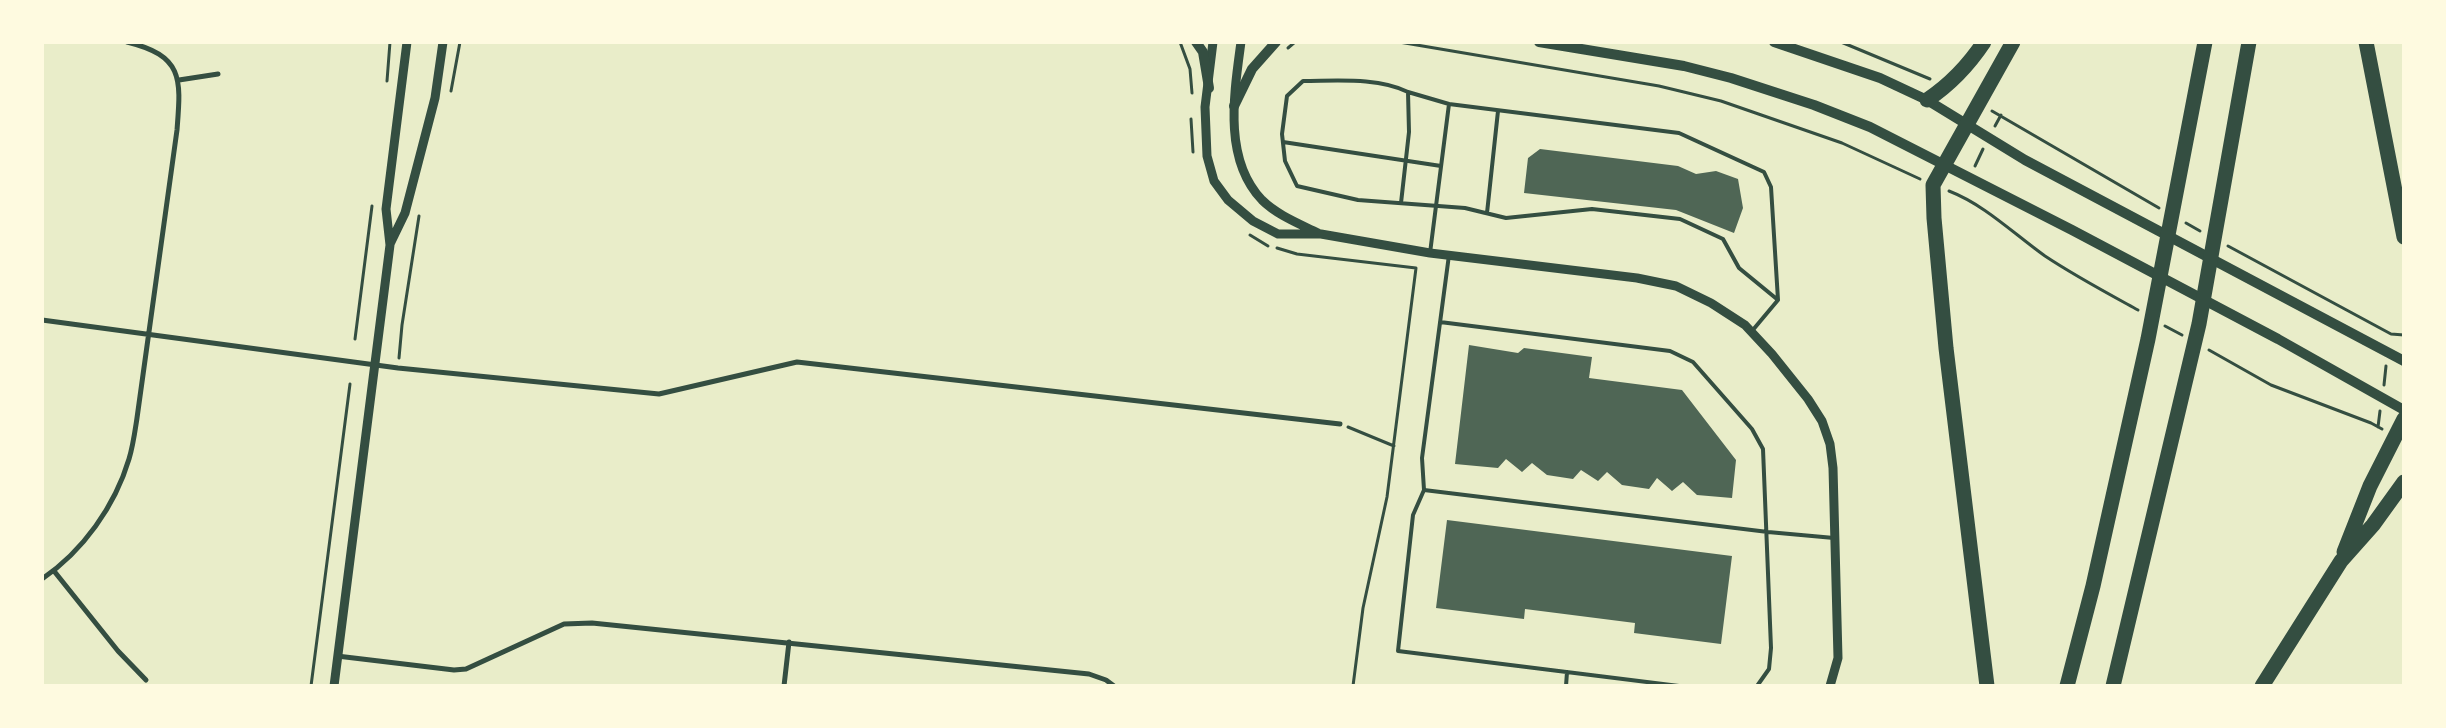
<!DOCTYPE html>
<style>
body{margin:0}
#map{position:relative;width:2446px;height:728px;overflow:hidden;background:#e9edc9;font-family:"Roboto Condensed",sans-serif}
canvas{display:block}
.frame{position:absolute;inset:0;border:44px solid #fefae0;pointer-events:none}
</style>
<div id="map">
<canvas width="2446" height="728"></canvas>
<div class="frame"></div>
</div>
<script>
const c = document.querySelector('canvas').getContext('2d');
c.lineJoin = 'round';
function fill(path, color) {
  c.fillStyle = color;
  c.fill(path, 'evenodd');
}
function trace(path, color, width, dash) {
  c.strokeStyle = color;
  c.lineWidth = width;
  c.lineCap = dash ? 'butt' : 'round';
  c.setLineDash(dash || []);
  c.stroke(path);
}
fill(new Path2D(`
 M 1540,149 L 1678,166 L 1696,174 L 1716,171 L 1738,179 L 1743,208 L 1734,233 L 1676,210 L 1524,193 L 1528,158 Z
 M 1469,345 L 1518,353 L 1524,348 L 1592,357 L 1589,378 L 1682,390 L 1736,460 L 1732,498 L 1697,495 L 1683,482 L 1672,491 L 1657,478 L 1649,489 L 1622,485 L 1607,472 L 1598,481 L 1581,470 L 1573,479 L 1547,475 L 1532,463 L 1522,472 L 1506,459 L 1498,468 L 1455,464 Z
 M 1447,520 L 1732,556 L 1721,644 L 1634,633 L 1635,623 L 1525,609 L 1524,619 L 1436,608 Z`), '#4f6655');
trace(new Path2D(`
 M 1180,42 L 1190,69 L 1192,93
 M 1399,42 L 1659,86 L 1721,101 L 1842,143 L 1920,179
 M 1841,42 L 1930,79
 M 1288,48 L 1295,42
 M 387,81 L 390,42
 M 451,91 L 460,42
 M 1992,111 L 2159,208
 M 1191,119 L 1193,152
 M 1995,126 L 2001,115
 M 1975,166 L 1983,149
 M 1949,191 C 1985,205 2014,234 2045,256 C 2075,276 2107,293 2138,310
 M 2186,223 L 2200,231
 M 1250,235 L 1268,246
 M 2228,246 L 2391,334 L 2404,335
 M 1277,248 L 1297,254 L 1416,268 L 1387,497 L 1363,608 L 1353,686
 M 2165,326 L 2182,335
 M 355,339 L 372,206
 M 2209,350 L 2271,385 L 2371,423 L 2382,429
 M 399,358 L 402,325 L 419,216
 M 2384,385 L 2386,366
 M 1348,427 L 1394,446
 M 2378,427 L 2380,411
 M 311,686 L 350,384`), '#344e41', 3);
trace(new Path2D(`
 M 1408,92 L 1449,104
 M 1283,142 L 1441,166
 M 1401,203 L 1409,132 L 1408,92 C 1378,77 1336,81 1303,81 L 1287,96 L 1282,134 L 1285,161 L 1297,186 L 1358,200 L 1465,208 L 1506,218 L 1592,209 L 1680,219 L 1723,239 L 1739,268 L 1778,300
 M 1487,213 L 1498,111
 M 1430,253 L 1449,104 L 1679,133 L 1764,172 L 1771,187 L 1778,300 L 1752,331
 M 1449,255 L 1422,458 L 1424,490 L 1413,515 L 1398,651 L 1679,686
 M 1440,322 L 1670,351 L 1693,362 L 1752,429 L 1763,449 L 1771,648 L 1769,669 L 1757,686
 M 1424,490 L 1768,532 L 1834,538
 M 1566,686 L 1567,672`), '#344e41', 4);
trace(new Path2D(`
 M 179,80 L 218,74
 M 42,320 L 398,368 L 659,394 L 797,362 L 1340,424
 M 54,571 L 118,651 L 146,680
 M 42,579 C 83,551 115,506 129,459 C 133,446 135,431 137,418 L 177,130 C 181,79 184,56 127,42
 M 337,656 L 454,670 L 466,669 L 564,624 L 592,623 L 1089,674 L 1106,680 L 1114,686
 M 784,686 L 789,642`), '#344e41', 5);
trace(new Path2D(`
 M 1213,42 L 1205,107 L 1207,156 L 1214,181 L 1228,200 L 1253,221 L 1278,234 L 1321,234 L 1430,253 L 1637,278 L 1676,286 L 1711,303 L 1745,325 L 1772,354 L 1808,399 L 1822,421 L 1830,444 L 1833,468 L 1838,658 L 1830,686
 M 1241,42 C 1234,94 1223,159 1262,200 C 1277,215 1300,224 1318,233
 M 390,244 L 405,213 L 435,98 L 443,42
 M 334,686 L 390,245 L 386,209 L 407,42`), '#344e41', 9);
trace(new Path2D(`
 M 1196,42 L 1203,52 L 1209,88
 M 1539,42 L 1684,66 L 1731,78 L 1814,105 L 1870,127 L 2072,230 L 2278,339 L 2404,410
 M 1774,42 L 1880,78 L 1927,100 L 2025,160 L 2404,361
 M 1234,106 L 1252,69 L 1276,42`), '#344e41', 10);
trace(new Path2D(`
 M 2366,42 L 2404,237
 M 1927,100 C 1951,84 1968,66 1984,42
 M 2344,552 L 2370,486 L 2404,419
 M 1987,686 L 1946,348 L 1934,218 L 1933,185 L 2013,42
 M 2067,686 L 2093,586 L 2148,339 L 2205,42
 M 2113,686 L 2199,324 L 2249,42
 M 2262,686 L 2341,561 L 2373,525 L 2404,482`), '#344e41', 15);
</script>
